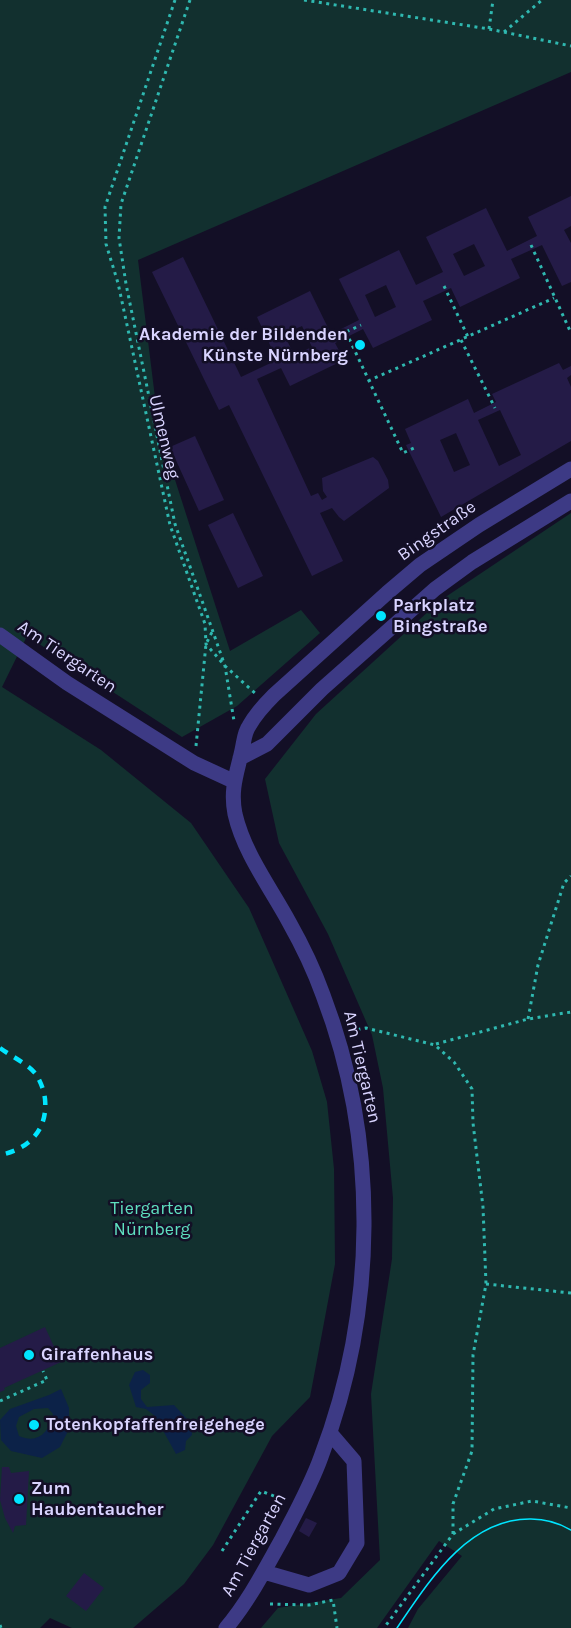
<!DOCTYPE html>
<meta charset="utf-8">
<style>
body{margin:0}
canvas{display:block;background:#130f26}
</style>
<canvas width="571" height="1628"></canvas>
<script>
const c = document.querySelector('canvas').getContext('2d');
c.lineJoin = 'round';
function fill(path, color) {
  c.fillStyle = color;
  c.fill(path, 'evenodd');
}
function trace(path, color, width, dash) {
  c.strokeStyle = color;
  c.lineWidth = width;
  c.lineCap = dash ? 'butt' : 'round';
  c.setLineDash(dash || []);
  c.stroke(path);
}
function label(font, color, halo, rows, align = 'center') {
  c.font = font + ' Karla,sans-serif';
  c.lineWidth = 5;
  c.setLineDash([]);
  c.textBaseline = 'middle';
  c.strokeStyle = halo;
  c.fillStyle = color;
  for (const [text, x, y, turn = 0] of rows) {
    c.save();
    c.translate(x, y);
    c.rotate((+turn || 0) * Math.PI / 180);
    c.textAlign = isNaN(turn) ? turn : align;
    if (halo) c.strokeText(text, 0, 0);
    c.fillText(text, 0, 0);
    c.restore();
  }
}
fill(new Path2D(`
 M 0,0 L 571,0 L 571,72 L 138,260 L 159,430 L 230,651 L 301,610 L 320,633 L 237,706 L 182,737 L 27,636 L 2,687 L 101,750 L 191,823 L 249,908 L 312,1051 L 327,1102 L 334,1169 L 335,1264 L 310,1397 L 272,1436 L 213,1545 L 184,1584 L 133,1628 L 72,1628 L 50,1618 L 40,1628 L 0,1628 Z
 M 571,513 L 571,1628 L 408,1628 L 418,1609 L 462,1556 L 439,1541 L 377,1628 L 261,1628 L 278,1608 L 341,1598 L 380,1560 L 371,1394 L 392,1259 L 393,1198 L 383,1088 L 372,1035 L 328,934 L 279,843 L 265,779 L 316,714 L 441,600 Z`), '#12302f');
fill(new Path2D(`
 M 143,1370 L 150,1375 L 150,1383 L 141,1390 L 141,1399 L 147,1407 L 174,1405 L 191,1423 L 192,1435 L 186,1441 L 185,1450 L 176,1454 L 155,1416 L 146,1409 L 136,1407 L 129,1385 L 135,1372 Z
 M 61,1389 L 69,1408 L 69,1429 L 60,1447 L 42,1458 L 11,1451 L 1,1440 L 0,1420 L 10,1409 L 49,1395 ZM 48,1408 L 53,1414 C 49,1433 38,1444 19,1436 L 16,1426 L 19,1417 L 34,1409 Z`), '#0c2248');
fill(new Path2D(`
 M 571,196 L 571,226 L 564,230 L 571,243 L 571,282 L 562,286 L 542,245 L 511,259 L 520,278 L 460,307 L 451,288 L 423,301 L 432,320 L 373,348 L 363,329 L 335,343 L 344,360 L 290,386 L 281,368 L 257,379 L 311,496 L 318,493 L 322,500 L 327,497 L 323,491 L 322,478 L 373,457 L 378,461 L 388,480 L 389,488 L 344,521 L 339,517 L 332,508 L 320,513 L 343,561 L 312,576 L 229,405 L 219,410 L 152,272 L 183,257 L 241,377 L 277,360 L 257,317 L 310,291 L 331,334 L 359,320 L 339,279 L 399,250 L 416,285 L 443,272 L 426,237 L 486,208 L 507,251 L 537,236 L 528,217 ZM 474,244 L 485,266 L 464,276 L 453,254 ZM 386,285 L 396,307 L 375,317 L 365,295 ZM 302,326 L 312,347 L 294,355 L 284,334 Z
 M 559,363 L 563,370 L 571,366 L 571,375 L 567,378 L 571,387 L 571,441 L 441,517 L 406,445 L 411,443 L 405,429 L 468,399 L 474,413 L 496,402 L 492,394 ZM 500,410 L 521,455 L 499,466 L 478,420 ZM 456,433 L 470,465 L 454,472 L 440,440 Z
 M 195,436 L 224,500 L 199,511 L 170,447 Z
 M 233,513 L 263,576 L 238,588 L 208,525 Z
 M 45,1327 L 61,1362 L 4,1388 L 5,1390 L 0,1392 L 0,1348 Z
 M 2,1467 L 9,1467 L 11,1473 L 29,1471 L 26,1525 L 15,1526 L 13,1533 L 5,1518 L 0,1500 Z
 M 306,1518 L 317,1523 L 309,1537 L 299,1531 Z
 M 84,1573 L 104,1588 L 86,1611 L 66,1596 Z`), '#241b47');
trace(new Path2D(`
 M 175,0 L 105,207 L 106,244 L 118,283 L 170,525 L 205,624 L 206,644 L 225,666 L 256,694
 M 190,0 L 121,204 L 119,238 L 126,284 L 175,524 L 225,666 L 234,721
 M 304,0 L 489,29 L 571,46
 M 489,29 L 493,0
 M 504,32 L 542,0
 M 531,245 L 571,333
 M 444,286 L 468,337
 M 346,332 L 403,453 L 414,448
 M 333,338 L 361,325
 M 461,340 L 495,408
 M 368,381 L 554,298
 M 196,746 L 206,644 L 212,632
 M 528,1019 L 538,965 L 564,883 L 571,876
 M 350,1031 L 366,1028 L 435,1045 L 454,1062 L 472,1089 L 473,1123 L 483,1207 L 486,1284 L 473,1355 L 472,1451 L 453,1504 L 453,1534 L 384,1628
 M 436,1044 L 528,1019 L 571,1012
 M 486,1284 L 571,1293
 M 0,1401 L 47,1380 L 43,1371
 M 453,1534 L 494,1509 L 532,1501 L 571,1508
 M 222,1551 L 261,1491 L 279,1498
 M 270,1604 L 309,1605 L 333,1600 L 337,1628
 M 0,1625 L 1,1628`), '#2fb8b0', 3, [3, 4.5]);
trace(new Path2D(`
 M 0,635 L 67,683 L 194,763 L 233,781
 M 240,758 L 267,744 L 322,689 L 435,589 L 472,562 L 571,501
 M 264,1572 L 309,1585 L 339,1573 L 357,1543 L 354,1461 L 330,1433
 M 226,1628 C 249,1601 265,1569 282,1539 C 296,1512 311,1485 321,1457 C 377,1310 379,1142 323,995 C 314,970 302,945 289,922 C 270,887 244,853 235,814 C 230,789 237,773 242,750 C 244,742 244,733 249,726 C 255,715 265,704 274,695 L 387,593 L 420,565 L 479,525 L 571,469`), '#3d3a85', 15);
trace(new Path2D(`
 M 397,1628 C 429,1581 468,1518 531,1519 C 545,1519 559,1523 571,1530`), '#00e5ff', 1.5);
trace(new Path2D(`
 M 0,1048 C 11,1056 26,1063 35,1073 C 40,1080 44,1090 45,1099 C 48,1130 29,1149 0,1155`), '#00e5ff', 4.5, [9, 8]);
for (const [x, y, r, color] of [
 [360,345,6,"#00e5ff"],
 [381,616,6,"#00e5ff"],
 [29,1355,6,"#00e5ff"],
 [34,1425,6,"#00e5ff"],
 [19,1499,6,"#00e5ff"]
]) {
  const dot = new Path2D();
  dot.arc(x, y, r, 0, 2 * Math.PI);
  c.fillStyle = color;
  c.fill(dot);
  trace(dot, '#130f26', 2);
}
label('bold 18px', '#d9d4ff', '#130f26', [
 ["Akademie der Bildenden",348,335,"right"],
 ["Künste Nürnberg",348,356,"right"],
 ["Parkplatz",393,606],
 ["Bingstraße",393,627],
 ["Giraffenhaus",41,1355],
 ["Totenkopfaffenfreigehege",46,1425],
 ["Zum",31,1489],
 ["Haubentaucher",31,1510]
], 'left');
label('18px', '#d9d4ff', '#130f26', [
 ["Ulmenweg",164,437,77],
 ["Bingstraße",437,531,-35],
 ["Am Tiergarten",67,657,34],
 ["Am Tiergarten",362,1067,77],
 ["Am Tiergarten",254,1545,-61]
]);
label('18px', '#5fe0c0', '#130f26', [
 ["Tiergarten",152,1209],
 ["Nürnberg",152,1230]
]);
</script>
